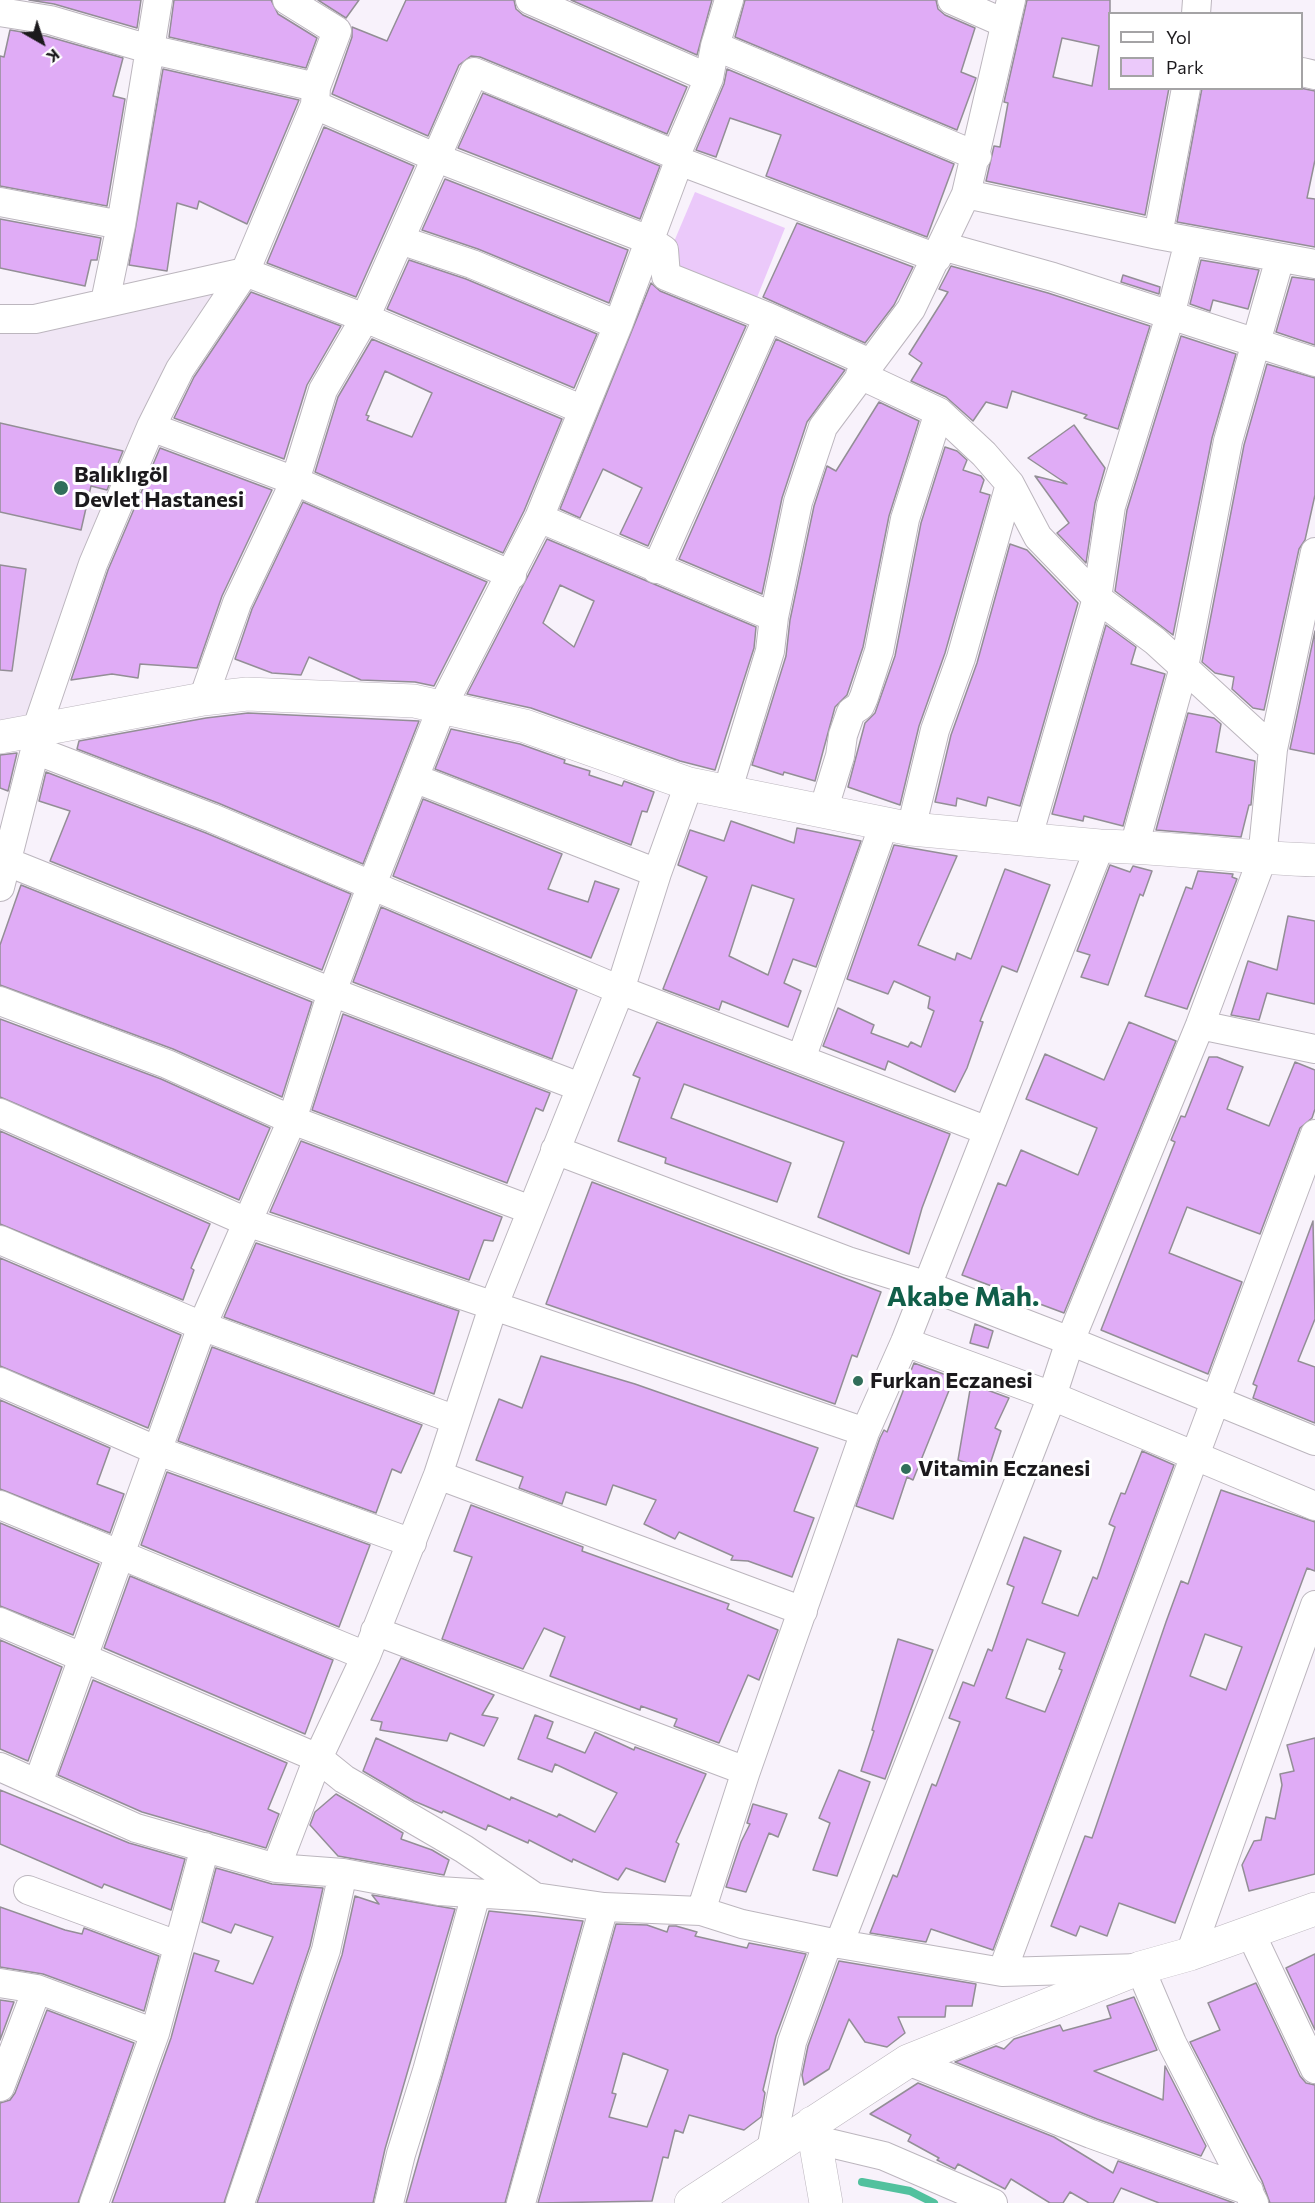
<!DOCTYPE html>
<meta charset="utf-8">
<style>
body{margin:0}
#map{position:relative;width:1315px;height:2203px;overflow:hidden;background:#f8f2fb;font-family:Commissioner,sans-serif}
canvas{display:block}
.legend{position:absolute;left:1108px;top:12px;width:195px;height:78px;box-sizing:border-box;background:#fff;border:2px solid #a4a3a5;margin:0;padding:8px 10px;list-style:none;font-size:18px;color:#1c1a1d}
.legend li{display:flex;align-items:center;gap:12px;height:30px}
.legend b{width:30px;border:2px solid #a4a3a5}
.north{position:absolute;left:12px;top:12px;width:60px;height:60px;-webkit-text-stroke:4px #fff;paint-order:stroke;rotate:141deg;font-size:16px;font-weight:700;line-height:24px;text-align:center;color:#1c1a1d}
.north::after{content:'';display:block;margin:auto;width:21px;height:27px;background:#1c1a1d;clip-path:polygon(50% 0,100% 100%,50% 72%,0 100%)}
</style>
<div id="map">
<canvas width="1315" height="2203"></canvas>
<ul class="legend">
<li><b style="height:8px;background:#fff"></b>Yol</li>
<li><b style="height:16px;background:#ebc9fa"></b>Park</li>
</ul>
<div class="north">K</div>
</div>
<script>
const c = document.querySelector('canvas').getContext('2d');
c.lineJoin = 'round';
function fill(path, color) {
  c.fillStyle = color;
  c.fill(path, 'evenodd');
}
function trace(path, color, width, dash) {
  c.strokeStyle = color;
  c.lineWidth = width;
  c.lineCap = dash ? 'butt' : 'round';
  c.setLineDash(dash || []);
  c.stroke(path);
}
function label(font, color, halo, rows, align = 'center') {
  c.font = font + ' Commissioner,sans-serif';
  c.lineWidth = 6;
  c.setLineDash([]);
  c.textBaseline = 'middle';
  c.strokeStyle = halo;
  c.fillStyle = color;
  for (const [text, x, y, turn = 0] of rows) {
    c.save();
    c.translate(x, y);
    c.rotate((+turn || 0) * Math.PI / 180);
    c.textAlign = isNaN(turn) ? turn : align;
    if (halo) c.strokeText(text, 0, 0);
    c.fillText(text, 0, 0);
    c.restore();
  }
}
fill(new Path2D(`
 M 223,280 L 31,723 L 0,728 L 0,324 Z`), '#f0e6f5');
fill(new Path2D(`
 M 695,192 L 785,228 L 756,300 L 665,263 Z`), '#ebc9fa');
trace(new Path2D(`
 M 862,2182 L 910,2191 L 934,2203`), '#52c19e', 8);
const building = new Path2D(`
 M 29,0 L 141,0 L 137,28 L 54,4 Z
 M 174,0 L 271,0 L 278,14 L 317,38 L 306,68 L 169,37 Z
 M 318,0 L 359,0 L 346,18 Z
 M 406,0 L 514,0 L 516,9 L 523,15 L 687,87 L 667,134 L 480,57 L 471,56 L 459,65 L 428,136 L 332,94 L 352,37 L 352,27 L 387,41 Z
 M 571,0 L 712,0 L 697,55 Z
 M 745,0 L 936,0 L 938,9 L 945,15 L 975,28 L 961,72 L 976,78 L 957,130 L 735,37 Z
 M 1027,0 L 1110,0 L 1110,88 L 1169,88 L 1145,215 L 986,181 L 994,146 L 1000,147 L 1008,103 L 1004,102 ZM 1062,38 L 1099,46 L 1092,86 L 1053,77 Z
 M 10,30 L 46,36 L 123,58 L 113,96 L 125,99 L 107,206 L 0,186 L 0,56 L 4,57 Z
 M 163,69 L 299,100 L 247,224 L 199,201 L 197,209 L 177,203 L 167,271 L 129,265 Z
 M 727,69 L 954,164 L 927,237 L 766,176 L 781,135 L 730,118 L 716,157 L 696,150 L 724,84 Z
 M 1202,88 L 1300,88 L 1315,91 L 1315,160 L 1307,198 L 1315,199 L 1315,247 L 1177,222 Z
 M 483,93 L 660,166 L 640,219 L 458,148 Z
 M 324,127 L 414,166 L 356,297 L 267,263 Z
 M 445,179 L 628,250 L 609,303 L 478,249 L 422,230 Z
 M 0,219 L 101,238 L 97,260 L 91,260 L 85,286 L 0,268 Z
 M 797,223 L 913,267 L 894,305 L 865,343 L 763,297 Z
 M 409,260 L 466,279 L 597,334 L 574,388 L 387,309 Z
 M 1201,260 L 1259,270 L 1248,309 L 1213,300 L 1210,311 L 1190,304 Z
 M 951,266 L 1048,293 L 1150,326 L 1118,429 L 1084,418 L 1087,415 L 1012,391 L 1007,408 L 986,402 L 973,421 L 946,397 L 911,381 L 922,363 L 909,354 L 948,292 L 939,289 Z
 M 1123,275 L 1160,287 L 1159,294 L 1121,282 Z
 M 1292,277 L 1315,280 L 1315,345 L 1276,332 Z
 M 651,283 L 660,291 L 746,326 L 648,546 L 620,534 L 642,488 L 603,469 L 580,518 L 560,509 Z
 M 251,292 L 341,326 L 307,385 L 284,459 L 174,418 L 194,377 Z
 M 1181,336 L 1236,354 L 1212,438 L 1173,635 L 1115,591 L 1127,510 Z
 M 372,339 L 562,419 L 524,511 L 503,553 L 315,472 L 338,397 ZM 385,371 L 432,393 L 412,437 L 367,420 L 369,416 L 366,415 Z
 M 776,339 L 845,370 L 807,422 L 782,498 L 762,594 L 679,559 Z
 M 1267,364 L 1315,378 L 1315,495 L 1305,540 L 1299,549 L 1264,710 L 1253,708 L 1232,689 L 1234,677 L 1215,673 L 1202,662 L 1244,445 Z
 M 879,402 L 919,421 L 889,516 L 863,647 L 847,695 L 835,707 L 815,781 L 784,772 L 783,775 L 752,765 L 786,656 L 790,620 L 814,506 L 827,466 L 836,471 Z
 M 0,423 L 123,451 L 107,490 L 91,486 L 81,530 L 0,512 Z
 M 1074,425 L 1105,468 L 1095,503 L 1086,563 L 1057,533 L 1069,523 L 1035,476 L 1067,484 L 1028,458 Z
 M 945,447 L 957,451 L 967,460 L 963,470 L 981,476 L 984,480 L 980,492 L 990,495 L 945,653 L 919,726 L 900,805 L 848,787 L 865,723 L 875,713 L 895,656 L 921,523 Z
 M 160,448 L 272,490 L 222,596 L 197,668 L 140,664 L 138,678 L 112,674 L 71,680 L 108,570 Z
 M 303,502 L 487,582 L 434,686 L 415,682 L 361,680 L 309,657 L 301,675 L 272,673 L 235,659 L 252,609 Z
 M 547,539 L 756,627 L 754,648 L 715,770 L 680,761 L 531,708 L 467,694 ZM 560,585 L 594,601 L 574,647 L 543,623 Z
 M 1010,544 L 1027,550 L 1078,603 L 1020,806 L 988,797 L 986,806 L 957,798 L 956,806 L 935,802 L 951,735 L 977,663 Z
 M 0,565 L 26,569 L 12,671 L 0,670 Z
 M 1106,625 L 1136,647 L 1131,664 L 1165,674 L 1123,826 L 1084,816 L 1083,821 L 1052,814 Z
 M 1315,631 L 1315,754 L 1290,749 Z
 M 248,713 L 419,721 L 363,864 L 218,803 L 77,749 L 79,741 L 206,718 Z
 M 1188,713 L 1214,718 L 1221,724 L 1216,752 L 1255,761 L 1251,805 L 1249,805 L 1241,837 L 1156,830 Z
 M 451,729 L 520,744 L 565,760 L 564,763 L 590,771 L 589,775 L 622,786 L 624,781 L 654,792 L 647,812 L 642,811 L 631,845 L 435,769 Z
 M 17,753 L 8,791 L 0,788 L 0,755 Z
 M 46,772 L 206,833 L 351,894 L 322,970 L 50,861 L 70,811 L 39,801 Z
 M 423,799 L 562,854 L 548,889 L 588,902 L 595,881 L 619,889 L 591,958 L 393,876 Z
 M 731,821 L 794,843 L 797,828 L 861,841 L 816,967 L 793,959 L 784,983 L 801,991 L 788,1027 L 722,1001 L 719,1010 L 663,989 L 707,877 L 678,865 L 690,830 L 724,841 ZM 752,885 L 794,899 L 768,975 L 729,956 Z
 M 894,845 L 957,856 L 918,945 L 955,960 L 957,953 L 971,959 L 1005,869 L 1050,885 L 1017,972 L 1002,966 L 980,1021 L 983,1022 L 967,1068 L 955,1092 L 888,1061 L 885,1070 L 823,1046 L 838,1008 L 874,1025 L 871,1033 L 908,1047 L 911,1042 L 921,1047 L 934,1011 L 928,1008 L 930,997 L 894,981 L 888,994 L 847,979 Z
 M 1110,865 L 1130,872 L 1133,866 L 1152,871 L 1143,896 L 1140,894 L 1108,985 L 1081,977 L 1090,955 L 1077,951 Z
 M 1198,871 L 1233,874 L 1232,877 L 1237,879 L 1187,1009 L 1145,996 L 1186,887 L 1192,889 Z
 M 21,885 L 312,1002 L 282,1097 L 173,1049 L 0,985 L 0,945 Z
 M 381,907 L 577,990 L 552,1059 L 353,982 Z
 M 1288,916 L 1315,921 L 1315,1004 L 1267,993 L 1259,1020 L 1231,1015 L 1248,961 L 1277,970 Z
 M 343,1014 L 550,1093 L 543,1111 L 536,1108 L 507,1183 L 312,1110 Z
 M 0,1019 L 161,1079 L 270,1128 L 239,1200 L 0,1097 Z
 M 657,1022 L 950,1134 L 922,1208 L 909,1254 L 818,1217 L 844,1142 L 684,1084 L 671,1118 L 791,1163 L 777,1202 L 665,1163 L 666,1158 L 618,1141 L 640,1078 L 633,1075 Z
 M 1129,1022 L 1176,1041 L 1064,1313 L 962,1275 L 998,1183 L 1006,1186 L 1021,1150 L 1078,1175 L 1097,1128 L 1026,1099 L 1045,1054 L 1104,1080 Z
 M 1209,1057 L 1217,1057 L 1243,1067 L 1227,1109 L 1269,1126 L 1295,1062 L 1315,1070 L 1315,1109 L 1312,1118 L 1300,1128 L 1260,1234 L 1187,1207 L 1169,1253 L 1242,1282 L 1208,1374 L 1101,1330 L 1175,1142 L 1171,1140 L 1181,1116 L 1185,1117 Z
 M 0,1131 L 210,1224 L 191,1268 L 194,1270 L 183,1300 L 0,1224 Z
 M 301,1141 L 502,1217 L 493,1241 L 484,1240 L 469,1280 L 270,1212 Z
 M 592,1182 L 881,1292 L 857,1357 L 852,1355 L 835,1404 L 546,1304 Z
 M 1313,1221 L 1315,1319 L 1298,1361 L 1315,1367 L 1315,1423 L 1253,1398 L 1257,1386 L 1253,1384 Z
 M 256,1243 L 459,1311 L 434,1394 L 224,1317 Z
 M 0,1258 L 181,1335 L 148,1428 L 0,1366 Z
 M 975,1324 L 993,1331 L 988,1348 L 970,1343 Z
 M 212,1347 L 422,1425 L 401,1473 L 392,1469 L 376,1513 L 178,1441 Z
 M 541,1356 L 635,1384 L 818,1448 L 794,1511 L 814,1518 L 792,1577 L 748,1561 L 731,1560 L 733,1556 L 679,1532 L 675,1539 L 644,1524 L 656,1500 L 613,1485 L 606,1505 L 566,1492 L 562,1504 L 519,1488 L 523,1477 L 476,1460 L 499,1399 L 522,1408 Z
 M 914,1363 L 954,1378 L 913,1480 L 907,1477 L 893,1519 L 856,1506 L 880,1438 L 884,1430 L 887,1432 Z
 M 971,1384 L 1009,1398 L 995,1428 L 1001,1431 L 988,1470 L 958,1460 Z
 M 0,1400 L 110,1448 L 97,1484 L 124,1494 L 110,1533 L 0,1489 Z
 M 1142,1451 L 1174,1465 L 993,1950 L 931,1929 L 926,1942 L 870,1933 L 893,1875 L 897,1877 L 932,1784 L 936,1786 L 960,1722 L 949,1718 L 963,1682 L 974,1686 L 988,1649 L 992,1651 L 1014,1587 L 1007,1584 L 1024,1537 L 1061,1551 L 1042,1603 L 1078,1616 L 1093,1577 L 1097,1579 L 1115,1527 L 1109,1524 L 1121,1493 L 1125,1494 ZM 1027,1639 L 1065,1653 L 1059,1669 L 1062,1670 L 1045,1712 L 1006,1698 Z
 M 167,1472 L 370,1545 L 339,1627 L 141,1545 Z
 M 1221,1490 L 1315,1522 L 1315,1571 L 1307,1568 L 1175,1923 L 1119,1903 L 1107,1936 L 1080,1926 L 1076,1936 L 1051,1926 L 1085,1836 L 1092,1838 L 1166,1622 L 1181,1581 L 1188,1584 ZM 1205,1634 L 1242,1647 L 1226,1690 L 1190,1676 Z
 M 471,1505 L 583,1547 L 582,1551 L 729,1604 L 727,1609 L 778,1630 L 759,1680 L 748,1675 L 719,1743 L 674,1726 L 677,1719 L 641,1706 L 640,1710 L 550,1676 L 565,1637 L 544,1628 L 523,1669 L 442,1639 L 472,1557 L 454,1551 Z
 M 0,1523 L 99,1564 L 73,1635 L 0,1606 Z
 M 130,1576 L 333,1660 L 305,1734 L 104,1648 Z
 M 898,1639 L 933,1650 L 885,1779 L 861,1771 L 874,1731 L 872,1730 Z
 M 0,1640 L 62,1667 L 28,1761 L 0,1749 Z
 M 401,1658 L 494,1695 L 482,1715 L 498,1718 L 484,1746 L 450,1733 L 447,1741 L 380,1730 L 382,1722 L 371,1720 Z
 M 93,1680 L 287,1763 L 268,1809 L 279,1814 L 266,1848 L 142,1812 L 58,1775 Z
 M 535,1715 L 553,1722 L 547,1738 L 585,1753 L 595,1732 L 634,1750 L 635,1747 L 706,1774 L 676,1842 L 679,1844 L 665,1882 L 626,1868 L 618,1880 L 573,1859 L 572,1862 L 529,1840 L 528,1843 L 488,1825 L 486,1830 L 443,1811 L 442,1813 L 414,1801 L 363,1771 L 376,1738 L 510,1800 L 511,1797 L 557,1817 L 559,1814 L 595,1832 L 617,1793 L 555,1764 L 552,1772 L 518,1759 Z
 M 1315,1738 L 1315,1874 L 1249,1891 L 1242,1865 L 1254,1841 L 1261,1840 L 1266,1817 L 1275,1819 L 1282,1785 L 1280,1774 L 1294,1771 L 1287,1745 Z
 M 839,1770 L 870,1782 L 837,1876 L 813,1870 L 830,1823 L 819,1818 Z
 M 0,1790 L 129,1843 L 185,1859 L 171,1910 L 104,1884 L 102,1888 L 0,1844 Z
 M 336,1794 L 403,1833 L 401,1839 L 432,1850 L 449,1860 L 444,1875 L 338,1856 L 310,1825 L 315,1812 Z
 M 753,1804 L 787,1814 L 778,1837 L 769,1833 L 746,1892 L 726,1887 L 741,1842 L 750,1824 L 747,1823 Z
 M 216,1868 L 272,1884 L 323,1888 L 310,1946 L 224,2203 L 112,2203 L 171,2038 L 194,1953 L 219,1961 L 215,1971 L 253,1984 L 273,1937 L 235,1924 L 231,1933 L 202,1922 Z
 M 372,1895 L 455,1909 L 385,2149 L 373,2203 L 257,2203 L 342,1955 L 355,1896 L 379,1904 Z
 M 0,1907 L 65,1930 L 82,1934 L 84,1928 L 159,1956 L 144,2011 L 43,1974 L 0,1967 Z
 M 489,1911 L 583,1921 L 505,2203 L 406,2203 Z
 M 616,1924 L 647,1925 L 667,1932 L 669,1926 L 676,1926 L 697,1932 L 695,1936 L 747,1948 L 749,1943 L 806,1954 L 776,2036 L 763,2090 L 765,2093 L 761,2117 L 744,2130 L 689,2115 L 683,2133 L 675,2130 L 668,2158 L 663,2157 L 652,2201 L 538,2203 ZM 623,2053 L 668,2070 L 647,2127 L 609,2117 L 616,2094 L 612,2093 Z
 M 1315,1954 L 1315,2030 L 1286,1968 Z
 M 839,1961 L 976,1984 L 972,2006 L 946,2006 L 945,2017 L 898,2017 L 905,2033 L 887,2047 L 865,2042 L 849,2019 L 829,2069 L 804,2085 L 802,2075 L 808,2046 Z
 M 1256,1983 L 1300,2076 L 1306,2083 L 1315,2085 L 1315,2203 L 1270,2203 L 1262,2181 L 1190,2042 L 1220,2030 L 1208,2003 Z
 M 1134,1997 L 1157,2050 L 1094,2071 L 1163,2100 L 1165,2066 L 1206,2146 L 1201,2156 L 1097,2119 L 955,2062 L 996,2046 L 1004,2049 L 1014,2039 L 1060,2025 L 1063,2031 L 1111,2018 L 1107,2006 Z
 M 0,2000 L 14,2002 L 0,2040 Z
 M 47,2010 L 134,2043 L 78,2203 L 0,2203 L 0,2103 L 10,2100 L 15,2093 Z
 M 918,2083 L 1054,2137 L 1113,2173 L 1118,2161 L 1234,2203 L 1159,2203 L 1121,2188 L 1113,2203 L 1089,2203 L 1070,2192 L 1063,2203 L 1050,2203 L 1011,2179 L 1005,2189 L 958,2164 L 955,2169 L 937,2160 L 939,2158 L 908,2141 L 911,2135 L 870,2114 Z`);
fill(building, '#e0acf6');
trace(building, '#938e96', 1.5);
const minor = new Path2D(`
 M 530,0 L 709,78
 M 952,0 L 1004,23
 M 0,12 L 50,20 L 149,49 L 316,87
 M 1196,14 L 1197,0
 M 715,46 L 977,156
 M 1302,72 L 1315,75
 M 315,105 L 437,158 L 649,240 L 664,250 L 666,276 L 768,317 L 870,363
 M 679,161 L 937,258
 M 966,194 L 1158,235 L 1315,264
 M 0,202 L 121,225
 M 1158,235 L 1186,88
 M 400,240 L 472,264 L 618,325
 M 942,246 L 1053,277 L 1315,362
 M 105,302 L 121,225 L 158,0
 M 0,319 L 35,319 L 245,272 L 365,318 L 581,409
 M 860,375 L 939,412 L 984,454 L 1010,484 L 1038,537 L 1097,598 L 1155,641 L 1273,749
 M 151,427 L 295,481 L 512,575
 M 539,518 L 774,617
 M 656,569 L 768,317
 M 203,699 L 237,603 L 295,481 L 323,390 L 365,318 L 474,72 L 676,155
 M 35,750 L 212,818 L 620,990 L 988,1131
 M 414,778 L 657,873
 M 727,792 L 770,651 L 774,617 L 798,502 L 823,427 L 911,309 L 966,194 L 1011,0
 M 823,811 L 840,756 L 843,735 L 851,712 L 860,706 L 864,697 L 879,651 L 905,519 L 939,412
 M 911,829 L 935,730 L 961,658 L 1010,484
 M 1027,840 L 1097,598 L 1111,506 L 1170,316 L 1189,241
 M 1134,847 L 1184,667 L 1228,441 L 1280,258
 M 0,859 L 332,992 L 580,1087
 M 0,887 L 35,750 L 36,731 L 93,564 L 151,427 L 180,369 L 245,272 L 315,105 L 316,87 L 337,31 L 287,0
 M 0,1001 L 167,1064 L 292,1120 L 531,1210
 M 1200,1025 L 1315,1049
 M 801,1059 L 884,824
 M 0,1113 L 247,1222 L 865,1432
 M 555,1150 L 848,1261 L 925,1285 L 1070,1341 L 1315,1441
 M 0,1240 L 202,1326 L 456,1420
 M 905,1342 L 1052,1396 L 1315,1506
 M 0,1382 L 158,1451 L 412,1543
 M 438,1475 L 803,1611
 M 0,1505 L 366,1656
 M 0,1622 L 318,1758 L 344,1779 L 464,1849 L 535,1897
 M 375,1631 L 746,1771
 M 0,1767 L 136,1828 L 276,1868 L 343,1873 L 439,1891 L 535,1897 L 604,1907 L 701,1911 L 742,1924 L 828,1942 L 1002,1972 L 1140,1968 L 1172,2043 L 1254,2203
 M 38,1783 L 202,1326 L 292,1120 L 332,992 L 371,887 L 442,707 L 539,518 L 618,325 L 679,161 L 676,155 L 709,78 L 715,46 L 729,0
 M 276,1868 L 318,1758 L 366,1656 L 438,1475 L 493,1307 L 620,990 L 657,873 L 689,784
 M 28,1890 L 177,1945
 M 701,1911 L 746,1771 L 865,1432 L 905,1342 L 1100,846
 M 1251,1934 L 1315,2069
 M 839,1944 L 1052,1396 L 1070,1341 L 1200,1025 L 1262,859 L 1273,749 L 1315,552
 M 1190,1954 L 1315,1605
 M 1002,1972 L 1315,1134
 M 0,1983 L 37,1989
 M 908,2061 L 1091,2134 L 1249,2191
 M 0,2087 L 37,1989 L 155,2033
 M 817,2140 L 884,2156 L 993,2203
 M 771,2150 L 792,2042 L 828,1942
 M 94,2203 L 155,2033 L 205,1847
 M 240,2203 L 326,1950 L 343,1873
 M 389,2203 L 401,2154 L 427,2071 L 476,1894
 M 521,2203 L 604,1907`);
const tertiary = new Path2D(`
 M 0,737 L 203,699 L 247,694 L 414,701 L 525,726 L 689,784 L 911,829 L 1100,846 C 1172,847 1243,858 1315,860`);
const secondary = new Path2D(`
 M 812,2123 L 826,2203
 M 691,2203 L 908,2061 L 1140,1968 L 1190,1954 L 1315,1909`);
trace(minor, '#bcb6be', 30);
trace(tertiary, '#bcb6be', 34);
trace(secondary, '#bcb6be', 34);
trace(minor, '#fff', 28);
trace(tertiary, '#fff', 33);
trace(secondary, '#fff', 33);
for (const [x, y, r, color] of [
 [61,488,8,"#316e5a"],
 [858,1381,6,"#316e5a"],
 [906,1469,6,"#316e5a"]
]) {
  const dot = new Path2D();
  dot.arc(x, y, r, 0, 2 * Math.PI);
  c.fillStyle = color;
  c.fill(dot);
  trace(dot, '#fff', 2);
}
label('bold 22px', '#1c1a1d', '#fff', [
 ["Balıklıgöl",74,475],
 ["Devlet Hastanesi",74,500],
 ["Furkan Eczanesi",870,1381],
 ["Vitamin Eczanesi",918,1469]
], 'left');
label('bold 28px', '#115e49', '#fff', [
 ["Akabe Mah.",963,1297]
]);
</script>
